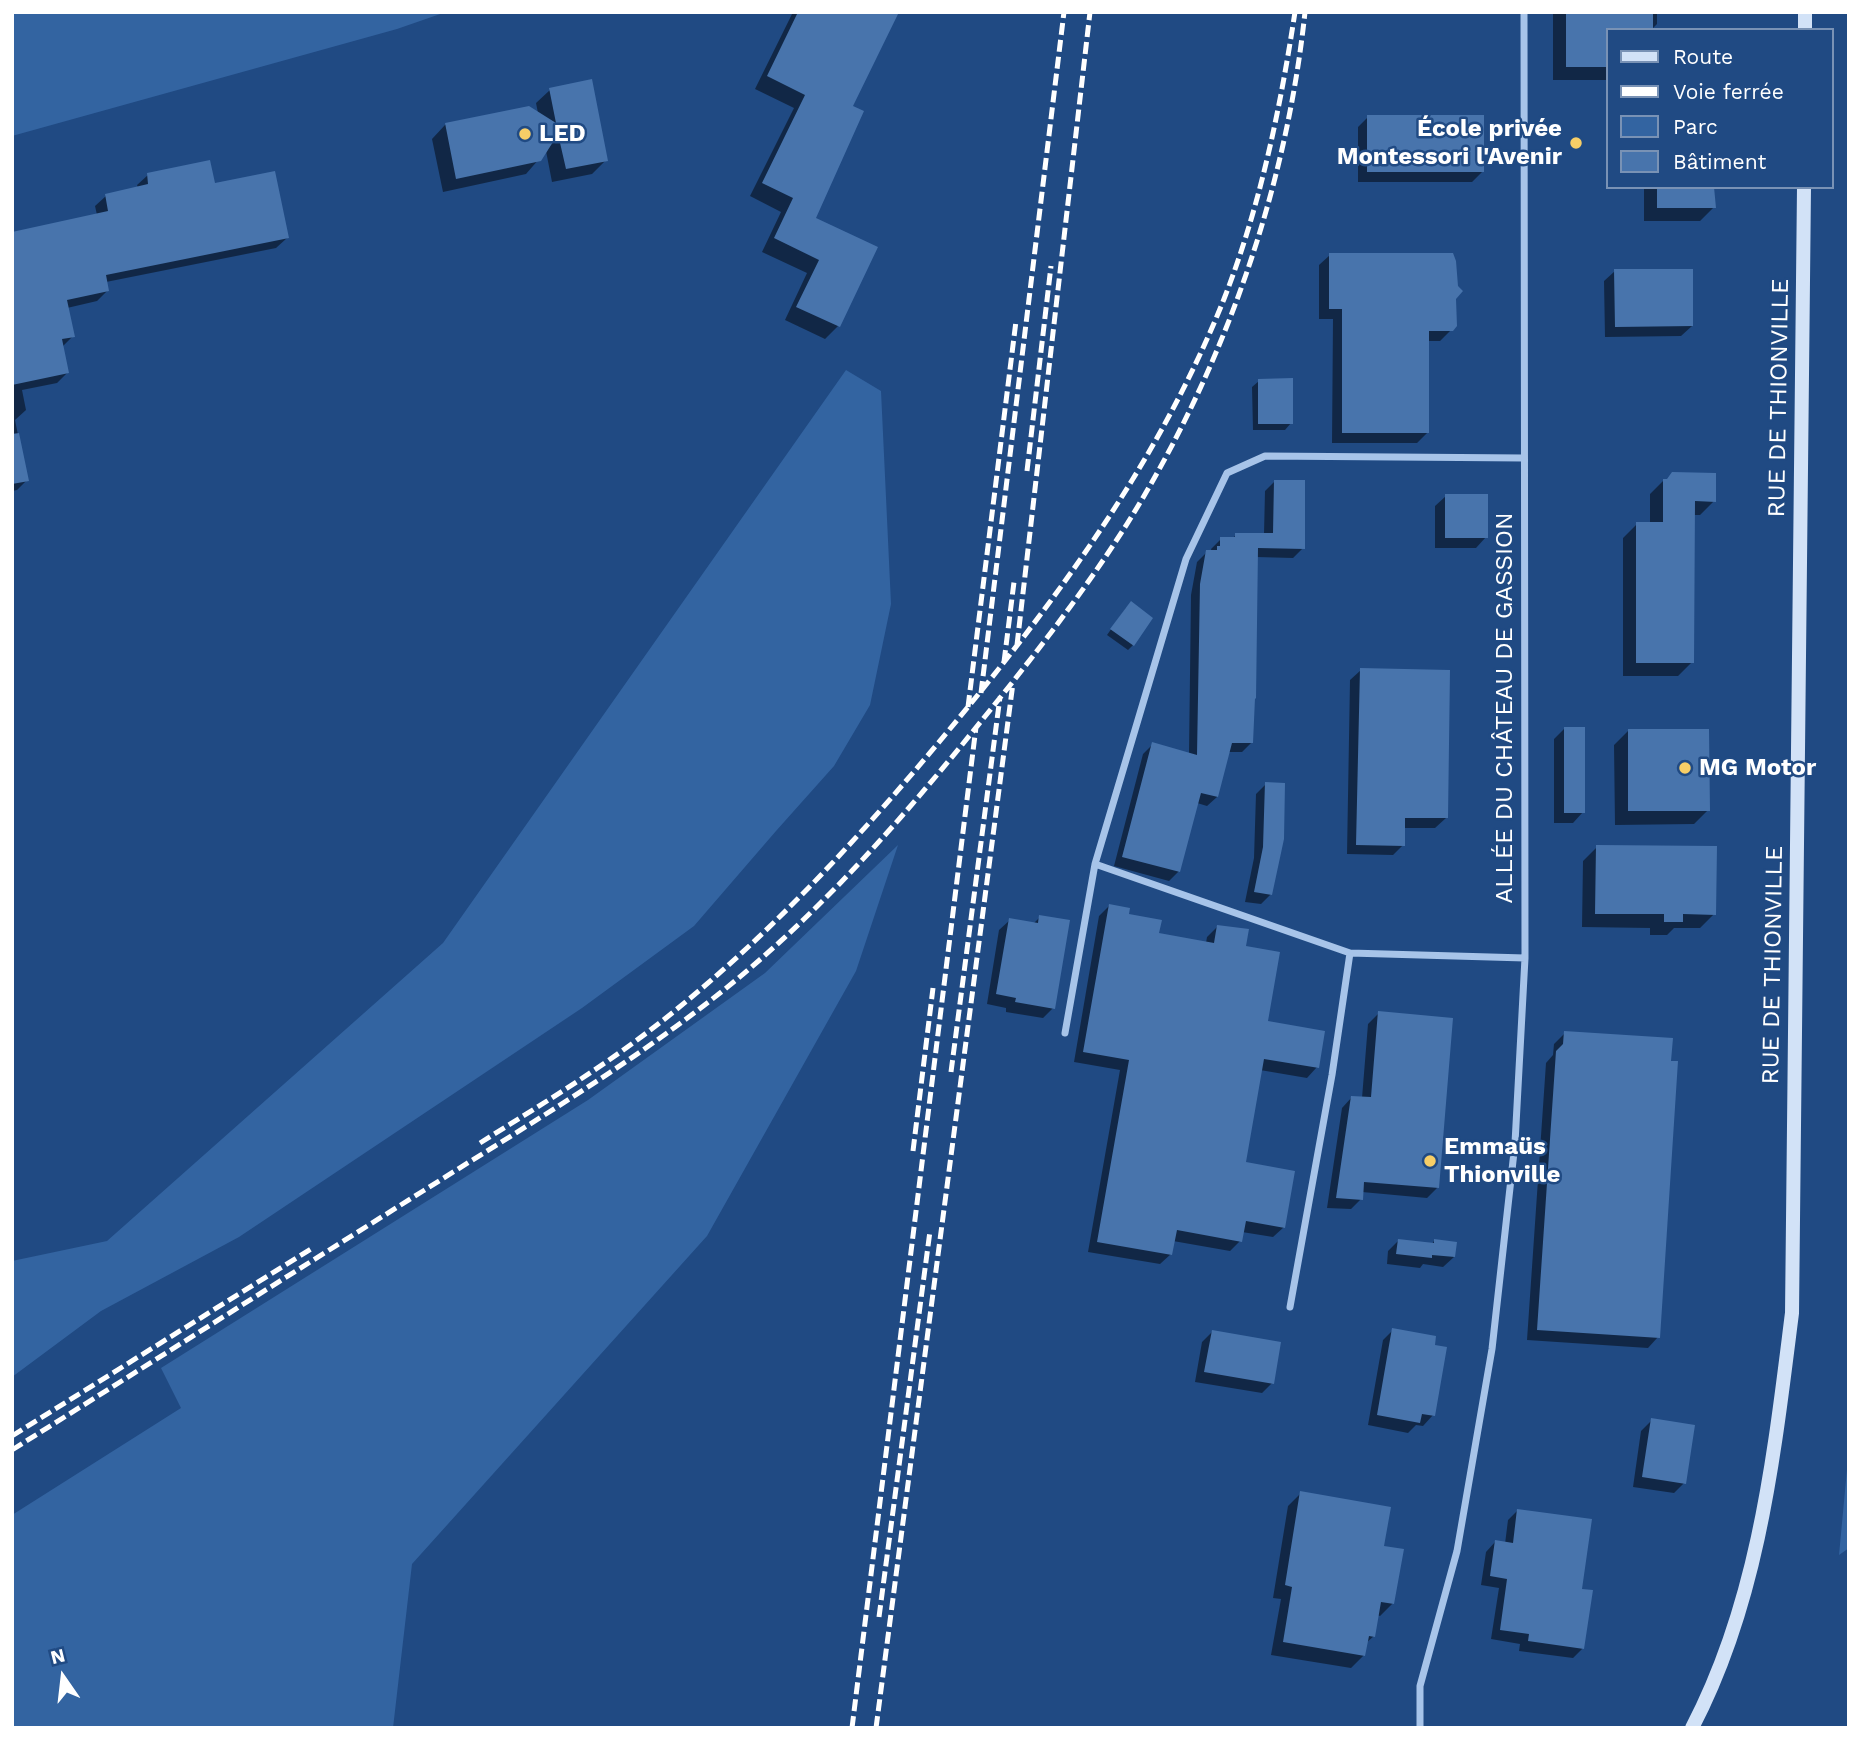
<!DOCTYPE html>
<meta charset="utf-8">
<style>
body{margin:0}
#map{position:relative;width:1861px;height:1740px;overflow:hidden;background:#204a83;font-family:"Work Sans",sans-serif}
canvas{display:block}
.frame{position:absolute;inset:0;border:14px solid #fff;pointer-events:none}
.legend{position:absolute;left:1606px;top:28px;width:228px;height:161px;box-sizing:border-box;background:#204a83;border:2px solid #7992b5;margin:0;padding:9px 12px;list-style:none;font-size:21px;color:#fff}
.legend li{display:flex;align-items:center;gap:14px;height:35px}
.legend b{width:35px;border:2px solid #7992b5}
.north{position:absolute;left:28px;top:1642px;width:70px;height:70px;-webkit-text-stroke:5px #204a83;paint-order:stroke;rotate:346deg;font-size:19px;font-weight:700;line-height:28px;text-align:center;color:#fff}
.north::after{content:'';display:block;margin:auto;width:24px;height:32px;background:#fff;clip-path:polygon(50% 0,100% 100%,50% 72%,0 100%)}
</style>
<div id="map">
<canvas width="1861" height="1740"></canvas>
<div class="frame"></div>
<ul class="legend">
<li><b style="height:9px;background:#d2e2f7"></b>Route</li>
<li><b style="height:9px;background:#fff"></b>Voie ferrée</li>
<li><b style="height:19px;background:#3364a1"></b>Parc</li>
<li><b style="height:19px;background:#4874ac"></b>Bâtiment</li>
</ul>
<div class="north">N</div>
</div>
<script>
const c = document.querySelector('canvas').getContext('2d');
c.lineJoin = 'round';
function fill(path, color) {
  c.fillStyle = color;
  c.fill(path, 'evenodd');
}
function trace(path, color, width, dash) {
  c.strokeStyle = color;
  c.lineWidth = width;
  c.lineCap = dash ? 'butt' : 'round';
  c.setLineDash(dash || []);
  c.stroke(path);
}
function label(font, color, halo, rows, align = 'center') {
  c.font = font + ' "Work Sans",sans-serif';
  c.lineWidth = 5;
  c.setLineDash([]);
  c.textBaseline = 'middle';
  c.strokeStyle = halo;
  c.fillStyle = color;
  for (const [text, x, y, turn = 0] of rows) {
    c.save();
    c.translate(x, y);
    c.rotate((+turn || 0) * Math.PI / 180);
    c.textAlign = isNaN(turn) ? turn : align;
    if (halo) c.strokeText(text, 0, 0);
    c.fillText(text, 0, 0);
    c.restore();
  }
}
fill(new Path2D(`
 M 12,12 L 446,12 L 397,29 L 12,136 Z
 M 846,370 L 881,391 L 891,604 L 870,705 L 834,766 L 776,831 L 694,926 L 582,1008 L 239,1237 L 101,1311 L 12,1377 L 12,1261 L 107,1241 L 443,943 Z
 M 898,845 L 856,971 L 707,1236 L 412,1564 L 393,1728 L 12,1728 L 12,1515 L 181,1408 L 161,1368 L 588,1100 L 765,973 Z
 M 1849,1448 L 1849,1548 L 1839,1555 Z`), '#3364a1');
fill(new Path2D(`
 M 793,12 L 892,12 L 851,107 L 814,219 L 838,326 L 825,339 L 785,320 L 807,273 L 762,252 L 781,212 L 750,196 L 794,108 L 755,89 Z
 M 1553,12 L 1657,12 L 1657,24 L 1651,30 L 1607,30 L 1607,80 L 1553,80 Z
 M 550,90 L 606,160 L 592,174 L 552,182 L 546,151 L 526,174 L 443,192 L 432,139 L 445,125 L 538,113 L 536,103 Z
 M 1368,117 L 1482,172 L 1472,182 L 1358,182 L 1358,127 Z
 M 148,175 L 213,185 L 287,238 L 276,248 L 106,282 L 107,291 L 97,301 L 67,308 L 73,336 L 62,347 L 67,373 L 57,383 L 22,390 L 26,410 L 15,420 L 27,480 L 17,490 L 12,491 L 12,234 L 97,215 L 95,206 L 106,196 L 138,188 L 137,185 Z
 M 1644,187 L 1712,187 L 1714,207 L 1700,221 L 1644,221 Z
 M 1330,255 L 1454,299 L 1451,330 L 1440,341 L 1427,341 L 1428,432 L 1417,443 L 1332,443 L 1333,319 L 1319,319 L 1319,265 Z
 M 1615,271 L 1692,326 L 1681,336 L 1605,337 L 1604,281 Z
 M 1259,381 L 1291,423 L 1285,430 L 1253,430 L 1252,387 Z
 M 1664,480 L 1714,501 L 1700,515 L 1693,515 L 1692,662 L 1678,676 L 1623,676 L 1623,538 L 1637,524 L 1650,524 L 1650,494 Z
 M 1275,481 L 1303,548 L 1293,558 L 1256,557 L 1252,742 L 1242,752 L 1228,752 L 1217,797 L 1207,806 L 1197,803 L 1179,871 L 1169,881 L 1114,866 L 1143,754 L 1153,744 L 1189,754 L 1191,595 L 1197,562 L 1207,552 L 1212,552 L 1211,549 L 1221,539 L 1232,539 L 1236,535 L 1264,534 L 1265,491 Z
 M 1446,496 L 1486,537 L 1476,548 L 1435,548 L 1435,506 Z
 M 1126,608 L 1133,645 L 1128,650 L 1107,635 Z
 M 1361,670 L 1446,818 L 1435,828 L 1403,828 L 1403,845 L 1393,855 L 1347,854 L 1350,680 Z
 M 1564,729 L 1583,812 L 1573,823 L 1554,823 L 1554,739 Z
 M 1628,731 L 1708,810 L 1694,824 L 1615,825 L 1614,745 Z
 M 1266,784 L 1271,894 L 1261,904 L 1245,902 L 1254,858 L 1256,794 Z
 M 1597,847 L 1714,914 L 1700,928 L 1674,928 L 1667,935 L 1650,935 L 1650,928 L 1582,927 L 1583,861 Z
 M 1109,906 L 1157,935 L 1206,943 L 1207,937 L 1217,927 L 1244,948 L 1266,1023 L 1317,1067 L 1307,1078 L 1260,1070 L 1244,1163 L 1284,1227 L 1273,1237 L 1242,1232 L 1240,1241 L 1230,1251 L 1173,1241 L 1171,1254 L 1160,1264 L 1088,1252 L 1120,1070 L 1074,1062 L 1099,916 Z
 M 1040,917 L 1053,1008 L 1043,1018 L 1006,1012 L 1006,1008 L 987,1004 L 999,930 L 1010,920 L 1033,924 Z
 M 1379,1013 L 1437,1188 L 1427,1198 L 1362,1192 L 1361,1199 L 1351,1209 L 1327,1208 L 1342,1108 L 1352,1097 L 1362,1098 L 1368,1024 Z
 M 1565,1033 L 1658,1337 L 1648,1348 L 1527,1340 L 1546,1063 L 1553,1055 L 1554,1044 Z
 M 1399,1240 L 1432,1244 L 1434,1241 L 1454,1257 L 1443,1267 L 1423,1264 L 1420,1268 L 1387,1264 L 1388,1251 Z
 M 1393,1330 L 1433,1415 L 1423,1426 L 1416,1425 L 1408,1433 L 1368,1425 L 1383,1340 Z
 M 1212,1332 L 1272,1383 L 1262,1393 L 1195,1382 L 1202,1342 Z
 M 1652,1420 L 1684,1483 L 1674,1493 L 1633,1487 L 1641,1431 Z
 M 1301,1493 L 1382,1547 L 1393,1603 L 1380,1616 L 1377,1615 L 1374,1636 L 1366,1643 L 1364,1655 L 1351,1668 L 1271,1655 L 1281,1599 L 1273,1598 L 1288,1506 Z
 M 1518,1510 L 1580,1590 L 1583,1648 L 1573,1658 L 1519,1651 L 1520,1644 L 1491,1639 L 1499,1588 L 1481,1585 L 1486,1552 L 1495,1542 L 1505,1544 L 1508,1520 Z`), '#0007');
fill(new Path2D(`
 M 798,12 L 899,12 L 853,106 L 864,111 L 816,218 L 878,247 L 840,327 L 796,307 L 819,260 L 774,238 L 793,198 L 762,183 L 805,95 L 767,76 Z
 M 1566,12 L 1653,12 L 1653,30 L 1607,30 L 1607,67 L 1566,67 Z
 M 592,79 L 608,161 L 566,169 L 558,134 L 541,161 L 456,179 L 445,123 L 529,106 L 556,123 L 549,88 Z
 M 1367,115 L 1484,115 L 1484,172 L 1367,172 Z
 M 210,160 L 215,183 L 275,171 L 289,238 L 106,275 L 109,291 L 67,300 L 75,337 L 62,339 L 69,373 L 12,385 L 12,232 L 108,211 L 105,194 L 148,184 L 147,173 Z
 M 1657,187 L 1714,187 L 1716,208 L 1657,208 Z
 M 1329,253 L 1453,253 L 1456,261 L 1458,286 L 1463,291 L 1456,299 L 1457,326 L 1453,331 L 1429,331 L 1429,433 L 1342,433 L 1342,309 L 1329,309 Z
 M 1614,269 L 1693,269 L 1693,326 L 1615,327 Z
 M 1293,378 L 1293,424 L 1258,424 L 1258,379 Z
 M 19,433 L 29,481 L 12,484 L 12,434 Z
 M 1672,472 L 1716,473 L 1716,502 L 1695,501 L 1694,663 L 1636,663 L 1636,522 L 1663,522 L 1663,479 L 1667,479 Z
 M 1274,480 L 1305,480 L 1305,549 L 1258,548 L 1256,699 L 1255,698 L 1253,743 L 1232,743 L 1218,797 L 1201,793 L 1180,872 L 1122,857 L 1152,742 L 1197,755 L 1200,584 L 1206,550 L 1217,550 L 1217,546 L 1220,546 L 1220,537 L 1235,537 L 1235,533 L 1273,533 Z
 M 1445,494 L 1488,494 L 1488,538 L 1445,538 Z
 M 1131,601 L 1153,618 L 1134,646 L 1110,629 Z
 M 1360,668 L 1450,670 L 1448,818 L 1405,818 L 1405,846 L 1356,845 Z
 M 1564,727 L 1585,727 L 1585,813 L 1564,813 Z
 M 1628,729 L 1709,729 L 1710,811 L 1628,811 Z
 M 1265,782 L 1285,783 L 1284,839 L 1272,895 L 1254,892 L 1263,847 Z
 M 1596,845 L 1717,846 L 1716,915 L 1683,914 L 1683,922 L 1664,922 L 1664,914 L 1595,914 Z
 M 1109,904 L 1130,908 L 1129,914 L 1162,920 L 1159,933 L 1214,943 L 1217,925 L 1249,929 L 1246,946 L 1280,952 L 1268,1021 L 1325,1031 L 1319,1068 L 1264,1059 L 1246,1162 L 1295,1171 L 1285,1228 L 1246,1221 L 1242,1242 L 1177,1230 L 1172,1255 L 1097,1242 L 1129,1060 L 1083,1052 Z
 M 1039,915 L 1070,920 L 1055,1009 L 1015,1002 L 1016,998 L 996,994 L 1009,918 L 1038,923 Z
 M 1378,1011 L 1453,1018 L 1439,1188 L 1364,1182 L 1363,1200 L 1336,1198 L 1351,1096 L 1371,1097 Z
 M 1564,1031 L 1673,1038 L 1671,1061 L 1678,1061 L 1660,1338 L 1537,1330 L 1556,1051 L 1563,1044 Z
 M 1398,1239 L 1434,1243 L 1434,1239 L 1457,1242 L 1455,1257 L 1432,1255 L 1432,1258 L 1396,1254 Z
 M 1392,1328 L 1436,1336 L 1435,1345 L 1447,1347 L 1435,1416 L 1422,1414 L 1420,1423 L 1377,1415 Z
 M 1212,1330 L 1281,1342 L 1274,1384 L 1204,1372 Z
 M 1651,1418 L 1695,1425 L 1686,1484 L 1642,1477 Z
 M 1300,1491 L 1391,1507 L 1384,1546 L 1404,1549 L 1394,1604 L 1381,1602 L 1375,1637 L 1369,1636 L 1365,1656 L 1283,1642 L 1292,1587 L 1285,1585 Z
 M 1517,1509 L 1592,1519 L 1582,1589 L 1593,1590 L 1584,1649 L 1528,1641 L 1529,1634 L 1500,1630 L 1507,1579 L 1490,1576 L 1495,1540 L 1513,1543 Z`), '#4874ac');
trace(new Path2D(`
 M 1095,864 L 1186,559 L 1227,473 L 1265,456 L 1524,458
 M 1065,1033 L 1095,864 L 1350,953 L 1525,958
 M 1290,1307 L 1332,1075 L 1350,953
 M 1420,1728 L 1420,1686 L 1457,1551 L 1492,1349 L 1515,1143 L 1525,958 L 1524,12`), '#a7c4e9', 7);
trace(new Path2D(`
 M 1805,30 L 1805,12
 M 1692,1728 C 1759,1600 1774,1455 1792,1313 L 1804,187`), '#d2e2f7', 14);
trace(new Path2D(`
 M 1027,471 L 1051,266
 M 1017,645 L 1090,12
 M 1004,662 L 1014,582
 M 981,693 L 1064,12
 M 968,707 L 1016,321
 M 951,1072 L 1000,697
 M 480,1143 C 547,1101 615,1060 677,1009 C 778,927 866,830 949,730 C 1058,599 1160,459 1224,299 C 1260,207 1280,110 1295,12
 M 913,1151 L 933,988
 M 12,1436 L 314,1247
 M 12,1450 C 149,1364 286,1277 423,1191 C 526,1126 630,1065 725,989 C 817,915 896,826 970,735 C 1026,666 1080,598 1127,524 C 1223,370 1286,192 1305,12
 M 879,1617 L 930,1231
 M 852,1728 L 976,727
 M 876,1728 L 1013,683`), '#fff', 5, [12, 5]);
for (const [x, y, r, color] of [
 [525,134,7,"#f7ce67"],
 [1576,143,7,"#f7ce67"],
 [1685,768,7,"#f7ce67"],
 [1430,1161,7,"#f7ce67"]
]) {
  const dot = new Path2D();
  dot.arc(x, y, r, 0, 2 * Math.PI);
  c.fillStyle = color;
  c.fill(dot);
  trace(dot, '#204a83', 2.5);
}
label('bold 24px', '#fff', '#204a83', [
 ["École privée",1562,129,"right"],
 ["Montessori l'Avenir",1562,157,"right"],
 ["LED",539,134],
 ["MG Motor",1699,768],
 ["Emmaüs",1444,1147],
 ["Thionville",1444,1175]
], 'left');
label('24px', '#fff', '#204a83', [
 ["RUE DE THIONVILLE",1779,398,-89],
 ["ALLÉE DU CHÂTEAU DE GASSION",1505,708,-90],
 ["RUE DE THIONVILLE",1773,965,-89]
]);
</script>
